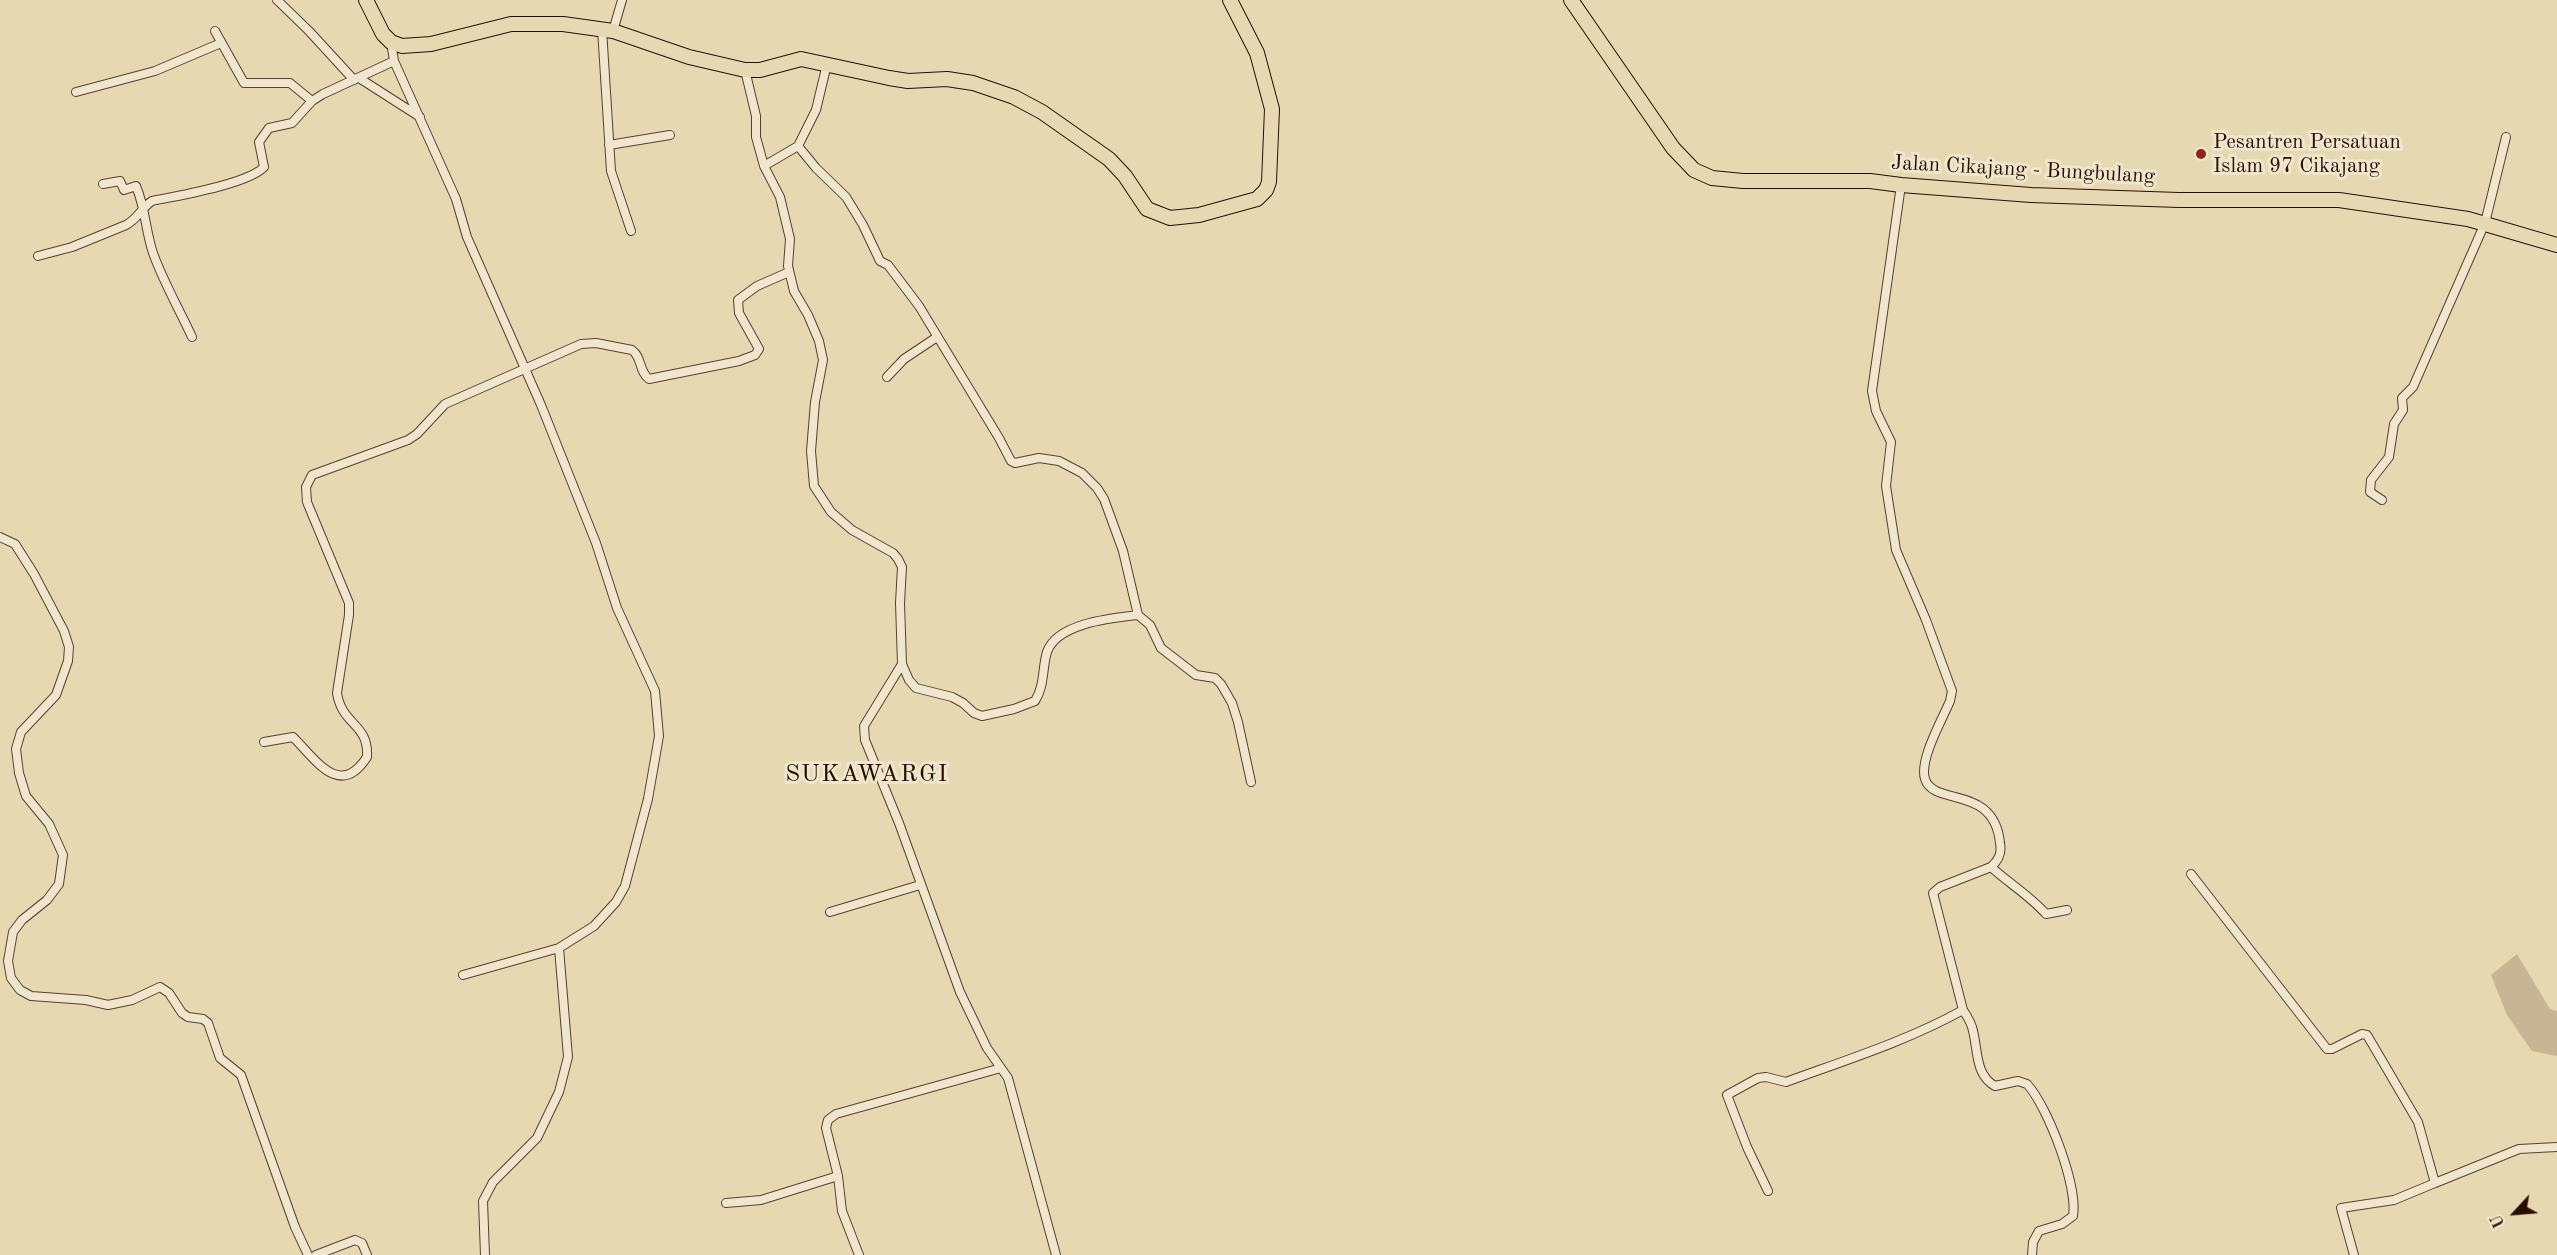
<!DOCTYPE html>
<style>
body{margin:0}
#map{position:relative;width:2557px;height:1255px;overflow:hidden;background:#e6d9b2;font-family:"Old Standard TT",serif}
canvas{display:block}
.north{position:absolute;left:2485px;top:1183px;width:60px;height:60px;-webkit-text-stroke:4px #efe6cd;paint-order:stroke;rotate:244deg;font-size:16px;font-weight:700;line-height:24px;text-align:center;color:#2a0d01}
.north::after{content:'';display:block;margin:auto;width:21px;height:27px;background:#2a0d01;clip-path:polygon(50% 0,100% 100%,50% 72%,0 100%)}
</style>
<div id="map">
<canvas width="2557" height="1255"></canvas>
<div class="north">U</div>
</div>
<script>
const c = document.querySelector('canvas').getContext('2d');
c.lineJoin = 'round';
function fill(path, color) {
  c.fillStyle = color;
  c.fill(path, 'evenodd');
}
function trace(path, color, width, dash) {
  c.strokeStyle = color;
  c.lineWidth = width;
  c.lineCap = dash ? 'butt' : 'round';
  c.setLineDash(dash || []);
  c.stroke(path);
}
function label(font, color, halo, rows, align = 'center') {
  c.font = font + ' "Old Standard TT",serif';
  c.lineWidth = 6;
  c.setLineDash([]);
  c.textBaseline = 'middle';
  c.strokeStyle = halo;
  c.fillStyle = color;
  for (const [text, x, y, turn = 0] of rows) {
    c.save();
    c.translate(x, y);
    c.rotate((+turn || 0) * Math.PI / 180);
    c.textAlign = isNaN(turn) ? turn : align;
    if (halo) c.strokeText(text, 0, 0);
    c.fillText(text, 0, 0);
    c.restore();
  }
}
fill(new Path2D(`
 M 2517,954 L 2550,1009 L 2557,1011 L 2557,1056 L 2532,1051 L 2507,1015 L 2491,975 Z`), '#c6b694');
const street = new Path2D(`
 M 277,0 L 309,31 L 354,80
 M 602,29 L 611,171 L 631,231
 M 215,31 L 244,83 L 290,83 L 312,101
 M 613,31 L 622,0
 M 391,42 L 394,61 L 456,199 L 467,237 L 541,405 L 596,543 L 617,608 L 655,691 L 659,736 L 648,799 L 625,886 L 616,902 L 594,926 L 559,948 L 568,1057 L 559,1092 L 537,1138 L 493,1182 L 483,1201 L 485,1255
 M 745,70 L 756,116 L 756,137 L 764,166 L 780,197 L 790,239 L 788,266 L 794,291 L 808,315 L 819,341 L 823,360 L 815,402 L 811,451 L 814,486 L 831,512 L 852,530 L 893,553 L 898,559 L 902,567 L 900,603 L 902,664 L 864,726 L 865,740 L 899,823 L 960,992 L 987,1048 L 1008,1078 L 1056,1255
 M 359,78 L 420,117
 M 76,92 L 155,71 L 221,43
 M 609,145 L 670,135
 M 798,146 L 816,110 L 827,64
 M 764,166 L 798,146 L 816,168 L 846,197 L 863,225 L 880,261 L 888,265 L 919,306 L 999,438 L 1011,461 L 1015,463 L 1039,458 L 1059,461 L 1082,473 L 1097,488 L 1104,499 L 1123,551 L 1138,615 L 1150,625 L 1161,648 L 1196,675 L 1215,678 L 1221,684 L 1232,703 L 1238,722 L 1251,782
 M 103,184 L 120,181 L 124,190 L 136,186 C 146,210 145,229 153,253 C 163,281 179,309 192,337
 M 1901,185 L 1872,391 L 1876,411 L 1891,442 L 1886,486 L 1896,550 L 1926,620 L 1952,691 L 1950,701 C 1942,720 1919,760 1925,779 C 1934,807 1994,784 2000,843 C 2002,853 1999,860 1991,867 L 1940,887 L 1933,893 L 1963,1010
 M 38,256 L 72,247 L 126,225 C 138,219 141,208 152,201 C 177,196 248,184 264,167 L 259,142 L 269,128 L 292,123 L 312,101 L 323,94 L 394,61
 M 887,377 L 904,359 L 937,337
 M 2382,500 L 2370,492 L 2371,480 L 2389,457 L 2394,424 L 2403,410 L 2402,398 L 2413,387 L 2485,223 L 2506,137
 M 0,537 L 15,544 L 34,574 L 64,631 L 69,647 L 68,661 L 56,695 L 21,732 L 16,749 L 19,773 L 26,796 L 49,824 L 63,855 L 59,884 L 47,900 L 22,920 L 13,932 L 8,961 L 11,978 L 20,990 L 31,996 L 86,1000 L 108,1005 L 132,1000 L 160,987 L 169,993 L 182,1013 L 188,1017 L 203,1019 L 208,1023 L 220,1058 L 241,1075 L 295,1227 L 308,1255
 M 902,664 L 909,680 L 916,688 L 952,697 L 963,703 L 974,713 L 982,716 L 1014,709 L 1035,701 C 1045,685 1042,668 1047,652 C 1057,623 1112,618 1138,615
 M 264,742 L 293,737 C 316,760 340,799 367,757 C 369,723 342,726 337,693 L 349,615 L 349,603 L 307,502 L 306,487 L 312,475 L 408,440 L 417,434 L 445,404 L 581,344 L 596,343 L 632,350 C 642,357 639,372 649,379 L 739,361 L 755,355 L 759,349 L 739,313 L 738,300 L 757,286 L 789,272
 M 1991,867 C 2010,884 2030,896 2046,914 L 2067,910
 M 2191,874 L 2327,1049 L 2332,1049 L 2362,1034 L 2367,1035 L 2418,1122 L 2435,1183 L 2394,1200 L 2341,1208 L 2354,1255
 M 830,912 L 920,885
 M 463,975 L 559,948
 M 2435,1183 L 2519,1149 L 2557,1147
 M 1768,1191 L 1747,1147 L 1727,1095 L 1758,1078 L 1766,1077 L 1786,1082 C 1846,1060 1907,1041 1963,1010 C 1967,1016 1972,1024 1973,1031 C 1978,1050 1975,1075 1995,1086 L 2018,1081 L 2027,1084 C 2048,1107 2078,1186 2073,1216 L 2062,1224 L 2039,1231 L 2033,1242 L 2032,1255
 M 726,1203 L 761,1200 L 838,1176
 M 316,1255 L 355,1240 L 362,1243 L 367,1255
 M 859,1255 L 842,1211 L 838,1176 L 826,1128 L 828,1120 L 836,1114 L 1001,1068`);
const primary = new Path2D(`
 M 366,0 L 383,34 L 391,42 L 402,46 L 431,44 L 511,24 L 563,24 L 613,31 L 689,57 L 745,70 L 760,70 L 801,59 L 889,78 L 908,81 L 947,79 L 973,83 L 1014,97 L 1042,112 L 1109,159 L 1125,176 L 1147,209 L 1170,218 L 1199,215 L 1257,199 L 1266,190 L 1269,182 L 1272,109 L 1257,53 L 1230,0
 M 1571,0 L 1673,148 L 1694,170 L 1712,178 L 1743,181 L 1870,181 L 1901,185 L 2031,195 L 2179,200 L 2339,200 L 2468,219 L 2557,245`);
trace(street, '#59402d', 10);
trace(primary, '#2a0d01', 16);
trace(street, '#efe6cd', 8);
trace(primary, '#e6d9b2', 14);
for (const [x, y, r, color] of [
 [2201,154,6,"#8f2418"]
]) {
  const dot = new Path2D();
  dot.arc(x, y, r, 0, 2 * Math.PI);
  c.fillStyle = color;
  c.fill(dot);
  trace(dot, '#efe6cd', 2);
}
label('21px', '#2a0d01', '#efe6cd', [
 ["Pesantren Persatuan",2213,142],
 ["Islam 97 Cikajang",2213,166]
], 'left');
label('21px', '#2a0d01', '#efe6cd', [
 ["Jalan Cikajang - Bungbulang",2023,170,3]
]);
c.letterSpacing = '1.5px';
label('24px', '#2a0d01', '#efe6cd', [
 ["SUKAWARGI",867,775]
]);
c.letterSpacing = '0px';
</script>
